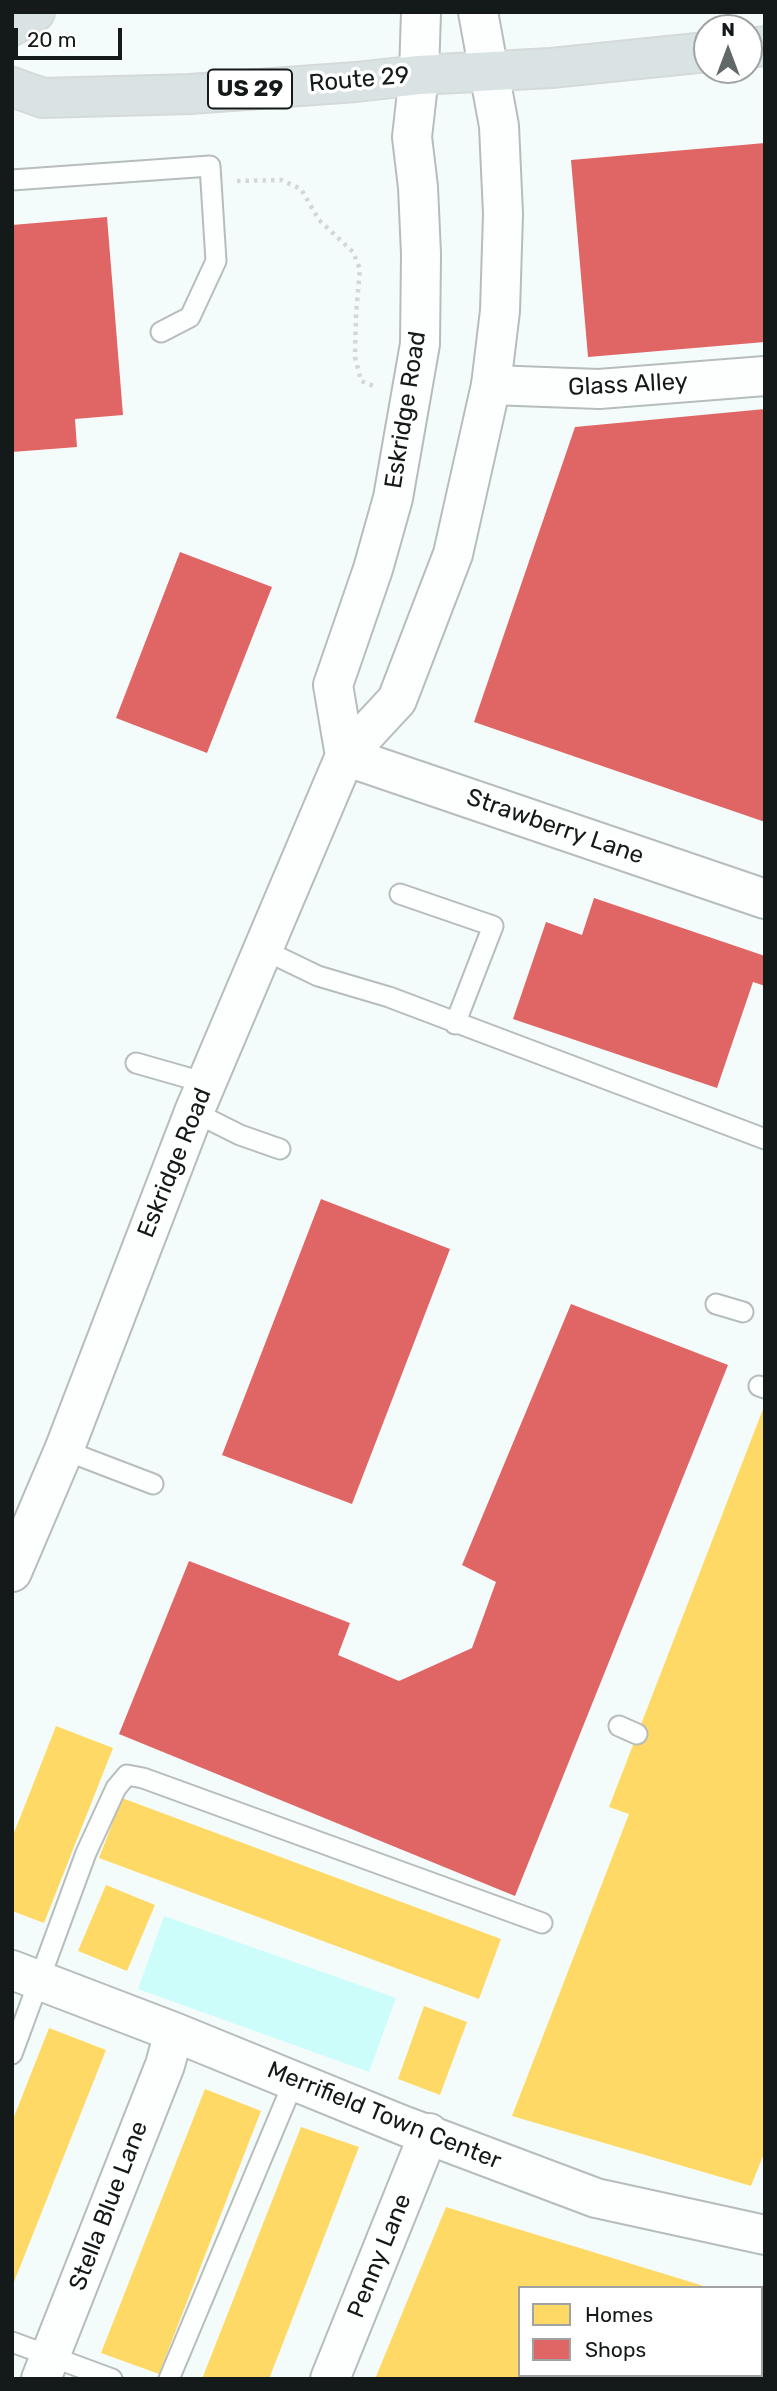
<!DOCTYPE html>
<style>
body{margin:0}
#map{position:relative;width:777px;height:2391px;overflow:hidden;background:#f4fcfb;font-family:Rubik,sans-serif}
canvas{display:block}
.frame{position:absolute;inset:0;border:14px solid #141919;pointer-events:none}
.legend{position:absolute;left:518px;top:2286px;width:245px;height:91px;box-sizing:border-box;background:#fff;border:2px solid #a1a3a3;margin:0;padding:9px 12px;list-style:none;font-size:21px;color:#141919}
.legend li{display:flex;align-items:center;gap:14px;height:35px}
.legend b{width:35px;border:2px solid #a1a3a3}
.north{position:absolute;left:693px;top:14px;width:70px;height:70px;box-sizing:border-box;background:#fff;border:2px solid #a1a3a3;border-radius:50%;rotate:0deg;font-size:19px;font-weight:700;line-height:28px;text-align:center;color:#141919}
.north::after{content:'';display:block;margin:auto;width:24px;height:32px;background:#626868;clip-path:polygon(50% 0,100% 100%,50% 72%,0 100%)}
.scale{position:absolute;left:14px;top:28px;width:108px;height:32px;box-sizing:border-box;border:4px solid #141919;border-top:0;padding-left:9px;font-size:21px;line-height:24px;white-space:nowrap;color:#141919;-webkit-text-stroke:5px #fff;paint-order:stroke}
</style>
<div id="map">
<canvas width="777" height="2391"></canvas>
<div class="frame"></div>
<ul class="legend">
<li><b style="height:19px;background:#ffd966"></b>Homes</li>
<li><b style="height:19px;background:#e06666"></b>Shops</li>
</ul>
<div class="north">N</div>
<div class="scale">20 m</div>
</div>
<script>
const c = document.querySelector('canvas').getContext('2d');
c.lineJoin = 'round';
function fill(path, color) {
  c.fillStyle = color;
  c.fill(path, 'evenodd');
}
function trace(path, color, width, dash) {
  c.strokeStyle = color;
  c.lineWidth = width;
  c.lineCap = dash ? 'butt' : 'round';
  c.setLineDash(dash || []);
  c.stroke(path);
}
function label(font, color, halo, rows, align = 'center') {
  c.font = font + ' Rubik,sans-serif';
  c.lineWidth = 7;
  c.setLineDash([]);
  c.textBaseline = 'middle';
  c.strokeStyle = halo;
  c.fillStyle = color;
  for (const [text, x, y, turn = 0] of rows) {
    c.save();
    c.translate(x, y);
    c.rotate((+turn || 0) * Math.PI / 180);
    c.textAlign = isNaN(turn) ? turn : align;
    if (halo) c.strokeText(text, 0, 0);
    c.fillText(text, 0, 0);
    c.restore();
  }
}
fill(new Path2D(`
 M 164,1916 L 396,1998 L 369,2072 L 138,1989 Z`), '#ccfdfb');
fill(new Path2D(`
 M 765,1404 L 765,2151 L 751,2186 L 512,2116 L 629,1814 L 609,1807 Z
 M 56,1726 L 113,1748 L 44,1923 L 12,1911 L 12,1838 Z
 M 122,1798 L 501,1939 L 479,1999 L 99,1858 Z
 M 106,1885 L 155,1905 L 127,1971 L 78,1951 Z
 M 424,2006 L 467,2022 L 440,2095 L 398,2079 Z
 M 49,2028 L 106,2050 L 12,2287 L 12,2122 Z
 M 205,2089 L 261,2111 L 159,2374 L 101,2353 Z
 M 301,2127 L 359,2147 L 269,2379 L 202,2379 Z
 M 446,2207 L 707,2287 L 520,2288 L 520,2375 L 674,2375 L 672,2379 L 375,2379 Z`), '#ffd966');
fill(new Path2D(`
 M 765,143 L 765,342 L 588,357 L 571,160 Z
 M 107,217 L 123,415 L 75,419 L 77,447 L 12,452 L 12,225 Z
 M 765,409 L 765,822 L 474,722 L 575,427 Z
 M 180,552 L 272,587 L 207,753 L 116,718 Z
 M 594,898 L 765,956 L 765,986 L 753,982 L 717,1088 L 513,1019 L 546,922 L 582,935 Z
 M 321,1199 L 450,1249 L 352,1504 L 222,1455 Z
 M 571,1304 L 728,1365 L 515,1896 L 119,1734 L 189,1561 L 350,1623 L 338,1655 L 399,1681 L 472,1648 L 496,1582 L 462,1565 Z`), '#e06666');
const lane = new Path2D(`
 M 12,180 L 210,166 L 216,261 L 190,317 L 161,332
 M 400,894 L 493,926 L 455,1024
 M 264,950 L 318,976 L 389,997 L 765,1139
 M 136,1063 L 206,1083
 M 194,1112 L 240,1135 L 280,1149
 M 716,1304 L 743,1312
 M 759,1386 L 765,1388
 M 64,1450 L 153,1484
 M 619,1726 L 637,1734
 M 12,2054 L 86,1853 L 116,1788 L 127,1775 L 143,1778 L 542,1923
 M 12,2342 L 112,2379
 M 169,2379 L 294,2081`);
const street = new Path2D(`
 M 491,385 L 599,389 L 765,376
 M 12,1970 L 174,2032 L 402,2125 L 596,2198 L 765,2235
 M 761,2347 L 765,2339
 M 41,2379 L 165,2065 L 174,2032
 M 330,2379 L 429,2133
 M 748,2379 L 750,2375`);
const secondary = new Path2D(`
 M 345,756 L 333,685 L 373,569 L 393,498 L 420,344 L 421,254 L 418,187 L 412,137 L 419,75 L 421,12
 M 345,756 L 765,899
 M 12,1572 L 64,1450 L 194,1112 L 345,756 L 397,700 L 453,554 L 491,385 L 500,311 L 503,214 L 499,126 L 478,12`);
const primary = new Path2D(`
 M 12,26 L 35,12
 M 749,48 L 765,46
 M 12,87 L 43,98 L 190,94 L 356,82 L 419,75 L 551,68 L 707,52`);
trace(lane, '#b6bdbc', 23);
trace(street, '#b6bdbc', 42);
trace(secondary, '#b6bdbc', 42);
trace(primary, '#d5d9d9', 42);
trace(new Path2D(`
 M 237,181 L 281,180 L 301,189 L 319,220 L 353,252 L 360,269 L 356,314 L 355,357 L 361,381 L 374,386`), '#d5d7d7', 4.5, [3.5, 5]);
trace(lane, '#fdfffe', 19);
trace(street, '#fdfffe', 38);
trace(secondary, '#fdfffe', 38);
trace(primary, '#d9e3e3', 38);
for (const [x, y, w] of [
 [250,89,84]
]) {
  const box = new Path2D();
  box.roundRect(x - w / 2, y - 19.5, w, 39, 5);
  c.fillStyle = '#fff';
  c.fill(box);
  trace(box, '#141919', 2);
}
label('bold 23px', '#141919', null, [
 ["US 29",250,89]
]);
label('24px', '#141919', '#fff', [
 ["Route 29",359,80,-5],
 ["Glass Alley",628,385,-3],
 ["Eskridge Road",406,410,-81],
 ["Strawberry Lane",555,827,19],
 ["Eskridge Road",175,1163,-68],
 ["Merrifield Town Center",384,2116,22],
 ["Stella Blue Lane",109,2206,-69],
 ["Penny Lane",380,2256,-68]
]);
</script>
